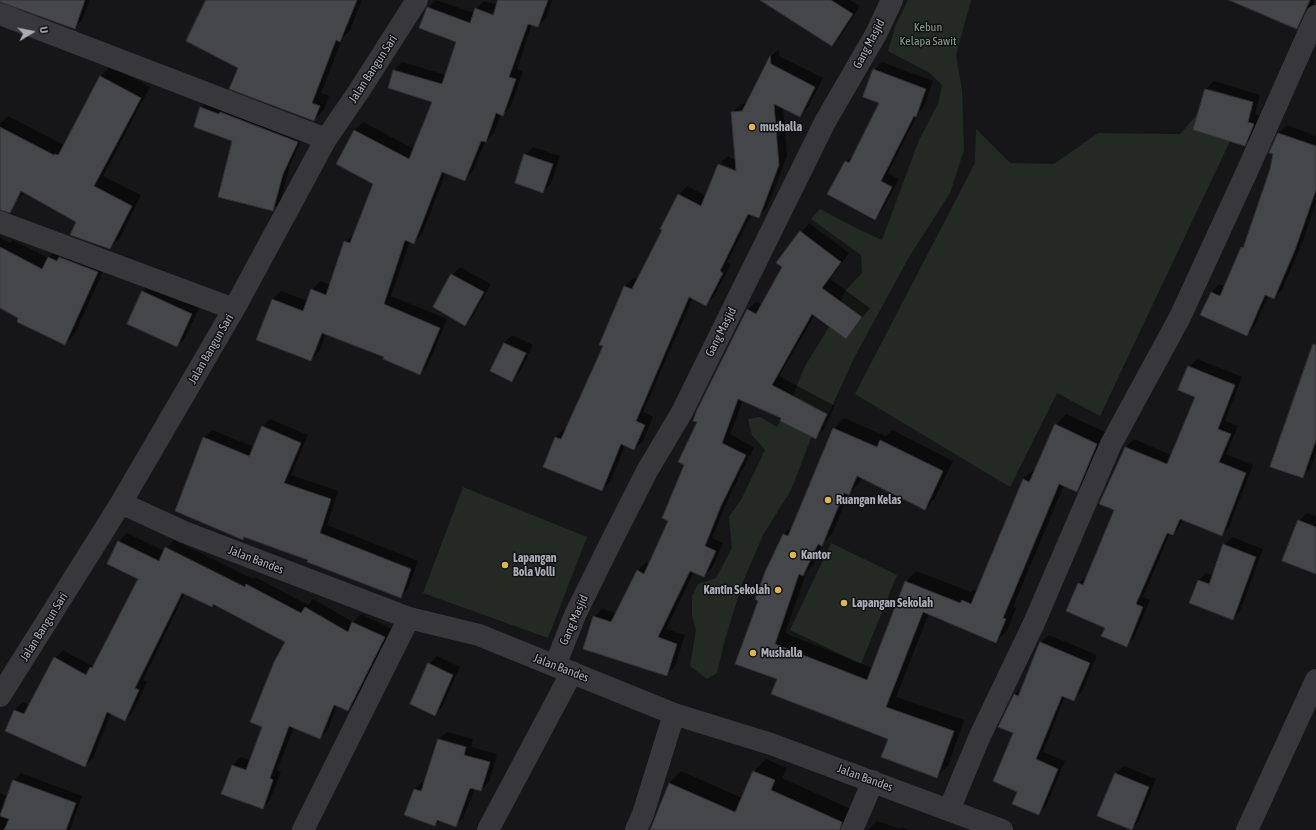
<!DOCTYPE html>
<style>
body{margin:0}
#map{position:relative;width:1316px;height:830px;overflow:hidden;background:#161618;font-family:"Asap Condensed",sans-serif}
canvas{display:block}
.north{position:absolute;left:12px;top:12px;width:40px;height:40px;-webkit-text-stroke:3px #111113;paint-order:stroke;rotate:80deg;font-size:11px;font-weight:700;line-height:16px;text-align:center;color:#aaacb6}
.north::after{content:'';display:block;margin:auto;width:14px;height:18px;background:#aaacb6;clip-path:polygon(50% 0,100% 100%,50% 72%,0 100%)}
</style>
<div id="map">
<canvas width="1316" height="830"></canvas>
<div class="north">U</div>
</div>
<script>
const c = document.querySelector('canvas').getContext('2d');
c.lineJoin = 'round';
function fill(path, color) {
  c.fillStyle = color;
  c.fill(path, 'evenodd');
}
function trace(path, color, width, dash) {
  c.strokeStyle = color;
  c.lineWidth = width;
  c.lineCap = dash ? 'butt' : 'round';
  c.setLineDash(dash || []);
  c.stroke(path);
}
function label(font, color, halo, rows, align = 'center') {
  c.font = font + ' "Asap Condensed",sans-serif';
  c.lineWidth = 3;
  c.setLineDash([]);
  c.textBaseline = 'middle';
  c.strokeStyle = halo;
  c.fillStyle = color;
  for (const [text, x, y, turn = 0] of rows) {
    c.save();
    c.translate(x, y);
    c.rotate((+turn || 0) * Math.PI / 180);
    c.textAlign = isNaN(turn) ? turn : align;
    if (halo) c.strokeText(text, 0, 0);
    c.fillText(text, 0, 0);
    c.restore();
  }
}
fill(new Path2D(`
 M 908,0 L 971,0 L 956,55 L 962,90 L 964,150 L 950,193 L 909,257 L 854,358 L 828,415 L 811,438 L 791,490 L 763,535 L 742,584 L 724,643 L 717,673 L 707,679 L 690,666 L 696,630 L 692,616 L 692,596 L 698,584 L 716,578 L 732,548 L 729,517 L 742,498 L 765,450 L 752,435 L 748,419 L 760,417 L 777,427 L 787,411 L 804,368 L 829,327 L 845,291 L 862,273 L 861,255 L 811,219 L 820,209 L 854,227 L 882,240 L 919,140 L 938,104 L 942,85 L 930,73 L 888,51 L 895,27 Z
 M 1209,88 L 1249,101 L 1100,416 L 1057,393 L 1010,487 L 855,394 L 975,163 L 976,129 L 1010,163 L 1054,164 L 1098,133 L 1180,134 L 1206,104 Z
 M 463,487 L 587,537 L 548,638 L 423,593 Z
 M 831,543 L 897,575 L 861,664 L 790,630 Z`), '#232a24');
fill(new Path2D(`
 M 0,0 L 90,0 L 82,20 L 74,28 Z
 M 207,0 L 362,0 L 350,30 L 343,37 L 321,93 L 329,96 L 324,110 L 314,120 L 239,67 Z
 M 436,0 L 474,13 L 476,9 L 484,1 L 497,5 L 499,0 L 552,0 L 546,18 L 537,26 L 532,24 L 517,69 L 523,71 L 511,106 L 503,115 L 501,114 L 494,133 L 485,142 L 473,171 L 465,180 L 446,172 L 422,234 L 414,243 L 410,241 L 391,296 L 447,319 L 428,365 L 420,374 L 385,356 L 326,334 L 319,352 L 311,360 L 273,299 L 281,291 L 308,301 L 312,290 L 320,281 L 330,285 L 345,242 L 354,234 L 374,183 L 338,164 L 355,130 L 363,122 L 414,149 L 434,101 L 389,87 L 394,70 L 402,62 L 446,75 L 457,41 L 428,8 Z
 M 784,0 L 850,0 L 860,6 L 840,37 L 832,45 Z
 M 1253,0 L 1315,0 L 1308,16 L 1296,28 Z
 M 779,49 L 779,56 L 823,78 L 808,107 L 800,116 L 783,107 L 787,156 L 767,208 L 758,217 L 752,214 L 727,262 L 731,264 L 714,296 L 706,304 L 693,298 L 643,412 L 653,417 L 643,441 L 634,449 L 625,445 L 610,482 L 602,490 L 544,466 L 556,437 L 564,429 L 567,430 L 604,345 L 601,344 L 625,286 L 634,278 L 638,279 L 663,230 L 679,195 L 687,186 L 706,196 L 719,165 L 727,156 L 736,160 L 733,112 L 741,104 L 747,103 L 771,56 ZM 722,164 L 741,172 L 740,174 L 722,167 Z
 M 882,62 L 933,81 L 923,108 L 919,112 L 888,173 L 899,179 L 882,211 L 874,218 L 846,162 L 854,154 L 880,102 L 874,70 Z
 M 111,66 L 150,87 L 103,176 L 141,195 L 120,238 L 110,248 L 78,222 L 25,192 L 13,205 L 0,198 L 0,124 L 8,116 L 64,145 L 101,76 Z
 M 1214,81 L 1260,95 L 1255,114 L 1261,116 L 1252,137 L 1245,144 L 1194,130 L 1206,89 Z
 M 209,100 L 304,134 L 290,165 L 280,203 L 272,210 L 233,140 L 201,108 Z
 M 1287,125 L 1316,136 L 1316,202 L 1303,241 L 1282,290 L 1274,298 L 1269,295 L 1254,327 L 1247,335 L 1202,314 L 1212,292 L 1219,284 L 1225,287 L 1241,248 L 1245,244 L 1271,169 L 1275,153 L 1270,152 L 1279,133 Z
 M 533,147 L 560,156 L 551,184 L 543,192 L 525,155 Z
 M 809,223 L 849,253 L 830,279 L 870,308 L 846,338 L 815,315 L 779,376 L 835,406 L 824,429 L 815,438 L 783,418 L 743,400 L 730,434 L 754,447 L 729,497 L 712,538 L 723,543 L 712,568 L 703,576 L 694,572 L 666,629 L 685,635 L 675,666 L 667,675 L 594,617 L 602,609 L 616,613 L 637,571 L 646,562 L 650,564 L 670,520 L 699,422 L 747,310 L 756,302 L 762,305 L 784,267 L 778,263 Z
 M 0,237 L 10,243 L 13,240 L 48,258 L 58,248 L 107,263 L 74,335 L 65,344 L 0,307 Z
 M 460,267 L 491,284 L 472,317 L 465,325 L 452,275 Z
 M 150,283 L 200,306 L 185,338 L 177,346 L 128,324 L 143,291 Z
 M 512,335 L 533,345 L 529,354 L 506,343 L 506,345 L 528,356 L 519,373 L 512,381 L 491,370 L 504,343 Z
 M 1197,359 L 1242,377 L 1225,421 L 1238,426 L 1226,454 L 1253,465 L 1229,527 L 1221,535 L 1183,519 L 1180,526 L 1173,534 L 1170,533 L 1143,597 L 1150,600 L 1134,638 L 1127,646 L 1106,627 L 1078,584 L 1087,577 L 1115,510 L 1100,503 L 1126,447 L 1134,439 L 1171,455 L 1197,397 L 1189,367 Z
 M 1316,371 L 1316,453 L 1310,469 L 1303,477 Z
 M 1066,414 L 1107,433 L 1087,480 L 1077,491 L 1064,485 L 1013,607 L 1016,608 L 1007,631 L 996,641 L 929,613 L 896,697 L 964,720 L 948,766 L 937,776 L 889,738 L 778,678 L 759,600 L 765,573 L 784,534 L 794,524 L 834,429 L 844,418 L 886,436 L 892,430 L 953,461 L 935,498 L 925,509 L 862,478 L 859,483 L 849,493 L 832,534 L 823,543 L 814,564 L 807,571 L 785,633 L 872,668 L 905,582 L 916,571 L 971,592 L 973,590 L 977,591 L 1023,479 L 1034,469 L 1036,469 L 1056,425 Z
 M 270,419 L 308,435 L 291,475 L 338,491 L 327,525 L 418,561 L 408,589 L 400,596 L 309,559 L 245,536 L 243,538 L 204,438 L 212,430 L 254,447 L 263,427 Z
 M 1307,513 L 1316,516 L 1316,573 L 1299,521 Z
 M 127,533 L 164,551 L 174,540 L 253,579 L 255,577 L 308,605 L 313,599 L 353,622 L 361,614 L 392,629 L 356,702 L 348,710 L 337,705 L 328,730 L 320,738 L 294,727 L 277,770 L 281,772 L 270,800 L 262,808 L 223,794 L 233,765 L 241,757 L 251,761 L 263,727 L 286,642 L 214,603 L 212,606 L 185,593 L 143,680 L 147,682 L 133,712 L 125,720 L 111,713 L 93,758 L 85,766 L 15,710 L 23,702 L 29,705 L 55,658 L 63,650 L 92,666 L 96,662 L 139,579 L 108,564 L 119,541 Z
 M 1232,537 L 1263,549 L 1240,611 L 1233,619 L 1199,580 L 1206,573 L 1213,575 L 1224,545 Z
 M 1049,635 L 1097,655 L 1082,692 L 1074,699 L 1065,696 L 1043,752 L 1065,761 L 1046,806 L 1039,814 L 1018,791 L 1014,733 L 999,726 L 1015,694 L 1023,687 L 1041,642 Z
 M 437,656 L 460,667 L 442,707 L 434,714 L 429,664 Z
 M 447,732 L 473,739 L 471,747 L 497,754 L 489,782 L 481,790 L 475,788 L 463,818 L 455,826 L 440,820 L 435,825 L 415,789 L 422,782 L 425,782 L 439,739 Z
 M 766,759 L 787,768 L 782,778 L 853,810 L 861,830 L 655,830 L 669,783 L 681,771 L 742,798 L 754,771 Z
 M 1124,766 L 1156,779 L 1139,821 L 1131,829 L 1099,816 L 1116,773 Z
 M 21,773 L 82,796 L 70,830 L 0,830 L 0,793 L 8,797 L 14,781 Z
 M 877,821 L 900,829 L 902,827 L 908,830 L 868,830 Z`), '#0007');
const building = new Path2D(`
 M 0,0 L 85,0 L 75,29 L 0,2 Z
 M 206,0 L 357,0 L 340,42 L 336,40 L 312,103 L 320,106 L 314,121 L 229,89 L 238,68 L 186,41 Z
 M 498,0 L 548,0 L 538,27 L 528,24 L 509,77 L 516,79 L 503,116 L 496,113 L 486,142 L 481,141 L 465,181 L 442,172 L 414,244 L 405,240 L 384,304 L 440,328 L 420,375 L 383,359 L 384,357 L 322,333 L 311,361 L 256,340 L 272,299 L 303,311 L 311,289 L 326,295 L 344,241 L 350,243 L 373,184 L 336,164 L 354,130 L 409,159 L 432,102 L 388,88 L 393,70 L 442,84 L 456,42 L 419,28 L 427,7 L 470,23 L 475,8 L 493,15 Z
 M 760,0 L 831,0 L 853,14 L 832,46 Z
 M 1229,0 L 1310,0 L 1297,29 Z
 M 770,56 L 771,64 L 815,87 L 800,117 L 774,104 L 779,165 L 759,218 L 748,214 L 720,271 L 723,273 L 706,306 L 689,297 L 636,421 L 645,425 L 634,450 L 621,444 L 602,491 L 543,467 L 555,437 L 561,439 L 603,346 L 599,345 L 624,286 L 632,289 L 662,230 L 660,229 L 678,194 L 701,206 L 718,164 L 736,171 L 731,112 L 742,111 Z
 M 873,69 L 926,89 L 916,117 L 914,116 L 881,181 L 892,187 L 875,220 L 827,194 L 845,161 L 849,163 L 879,103 L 863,97 Z
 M 100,76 L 141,98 L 94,186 L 132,206 L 110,249 L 70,235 L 76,222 L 21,191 L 10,213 L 0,210 L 0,127 L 54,155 L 55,154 L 58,155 Z
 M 1205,89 L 1253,102 L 1248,122 L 1254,124 L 1245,146 L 1193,130 Z
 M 200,107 L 219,114 L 220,112 L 298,142 L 283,174 L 273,211 L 218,197 L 232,141 L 194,127 Z
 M 1278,133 L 1316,146 L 1316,190 L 1295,250 L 1274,299 L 1265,295 L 1247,336 L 1200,315 L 1211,292 L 1220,296 L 1241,247 L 1243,248 L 1270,169 L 1273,154 L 1269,153 Z
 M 524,154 L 553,164 L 543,193 L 515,183 Z
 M 800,231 L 841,262 L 822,288 L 862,317 L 846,339 L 812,314 L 772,385 L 827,414 L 816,439 L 780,421 L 781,418 L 738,399 L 722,443 L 746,455 L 721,506 L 705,546 L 716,551 L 704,577 L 690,571 L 658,637 L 677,644 L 667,676 L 583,649 L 593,616 L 611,622 L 637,570 L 644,574 L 668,521 L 662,518 L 684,465 L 678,462 L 697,422 L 693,421 L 697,410 L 747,309 L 756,314 L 782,267 L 776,263 Z
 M 0,247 L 42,269 L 48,257 L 57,261 L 59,257 L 98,272 L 65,345 L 17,322 L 18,318 L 0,308 Z
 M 451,274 L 484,292 L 465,326 L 433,307 Z
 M 142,291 L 192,314 L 177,347 L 127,324 Z
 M 504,343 L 526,353 L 512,382 L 490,371 Z
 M 1313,344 L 1316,345 L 1316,440 L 1303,478 L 1270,467 Z
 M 1188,366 L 1235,385 L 1218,429 L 1231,434 L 1219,462 L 1246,473 L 1222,536 L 1180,519 L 1173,535 L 1167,533 L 1136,604 L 1143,607 L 1127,647 L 1101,636 L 1105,628 L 1066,611 L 1078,583 L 1083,585 L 1114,510 L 1099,504 L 1125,447 L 1167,464 L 1195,397 L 1178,390 Z
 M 1055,424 L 1097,444 L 1077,492 L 1059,484 L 1003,618 L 1006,619 L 996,643 L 923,612 L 886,707 L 954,731 L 937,778 L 881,757 L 888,739 L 771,694 L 777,679 L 735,664 L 758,601 L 755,599 L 765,572 L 783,534 L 788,536 L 833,428 L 877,447 L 880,440 L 943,471 L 925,510 L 857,476 L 849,495 L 844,493 L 822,546 L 818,544 L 803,576 L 799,574 L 775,644 L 867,680 L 905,581 L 960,603 L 962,600 L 971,604 L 1023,479 L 1029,482 Z
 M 262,426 L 301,443 L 284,483 L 331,499 L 320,533 L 411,569 L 401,598 L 307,562 L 308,560 L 244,537 L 243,540 L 175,511 L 203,437 L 249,456 Z
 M 1298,520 L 1316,527 L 1316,574 L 1282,561 Z
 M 118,541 L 159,561 L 165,547 L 245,587 L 246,584 L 301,613 L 305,607 L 348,632 L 352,622 L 385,637 L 348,711 L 334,705 L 320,739 L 289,726 L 270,778 L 273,780 L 263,809 L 221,794 L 232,765 L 246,770 L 262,727 L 250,722 L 274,662 L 285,642 L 213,604 L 212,607 L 182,593 L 135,688 L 139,690 L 125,721 L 107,712 L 85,767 L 5,731 L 14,710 L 24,714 L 54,657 L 86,675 L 90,667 L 92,668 L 138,579 L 107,564 Z
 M 1223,544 L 1256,557 L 1233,620 L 1189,603 L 1198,580 L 1209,584 Z
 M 1040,642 L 1090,663 L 1074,701 L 1062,696 L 1036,759 L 1058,769 L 1039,815 L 1012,804 L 1017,792 L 993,781 L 1013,733 L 998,727 L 1014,694 L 1018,696 Z
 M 428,663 L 453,675 L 435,716 L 410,704 Z
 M 438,739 L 466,747 L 464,755 L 490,762 L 481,791 L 470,788 L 456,827 L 437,820 L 435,826 L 404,815 L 414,789 L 421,791 Z
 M 753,771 L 775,780 L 771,790 L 842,822 L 840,830 L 650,830 L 669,783 L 735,812 Z
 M 1115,773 L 1149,787 L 1132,830 L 1097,816 Z
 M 13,780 L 76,803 L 66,830 L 4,830 L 9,819 L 0,816 Z`);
fill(building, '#45464a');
trace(building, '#313034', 1);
trace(new Path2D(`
 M 0,14 L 326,139
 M 0,222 L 234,309
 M 121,503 L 184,532 L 409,618 L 479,635 L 674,714 L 771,744 L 1002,830
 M 555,666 L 575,615 L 610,544 L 647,471 L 682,412 L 825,122 L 876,34 L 892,0
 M 0,696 L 121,503 L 234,309 L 326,139 L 359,91 L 417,0
 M 949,810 L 979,738 L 1034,623 L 1111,444 L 1180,317 L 1249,167 L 1316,16
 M 303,830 L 409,618
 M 488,830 L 572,672
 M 636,830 L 643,814 L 674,714
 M 852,830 L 873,781
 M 1247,830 L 1316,680`), '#38383c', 22);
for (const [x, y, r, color] of [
 [752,127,4,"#deb848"],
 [828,500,4,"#deb848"],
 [793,555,4,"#deb848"],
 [505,565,4,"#deb848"],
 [778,590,4,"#deb848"],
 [844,603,4,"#deb848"],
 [753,653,4,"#deb848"]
]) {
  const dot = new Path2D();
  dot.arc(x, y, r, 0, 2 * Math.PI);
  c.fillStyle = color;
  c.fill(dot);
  trace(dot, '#111113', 1.5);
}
label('12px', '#839f87', '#111113', [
 ["Kebun",928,27],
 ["Kelapa Sawit",928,41]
]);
label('12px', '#aaacb6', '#111113', [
 ["Gang Masjid",869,44,-62],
 ["Jalan Bangun Sari",373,69,-57],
 ["Gang Masjid",721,332,-63],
 ["Jalan Bangun Sari",211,349,-60],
 ["Jalan Bandes",256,560,21],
 ["Gang Masjid",574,620,-66],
 ["Jalan Bangun Sari",44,627,-58],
 ["Jalan Bandes",561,668,21],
 ["Jalan Bandes",865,778,20]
]);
label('bold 12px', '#aaacb6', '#111113', [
 ["mushalla",760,127],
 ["Ruangan Kelas",836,500],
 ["Kantor",801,555],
 ["Lapangan",513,558],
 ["Bola Volli",513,572],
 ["Kantin Sekolah",770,590,"right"],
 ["Lapangan Sekolah",852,603],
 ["Mushalla",761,653]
], 'left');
</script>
